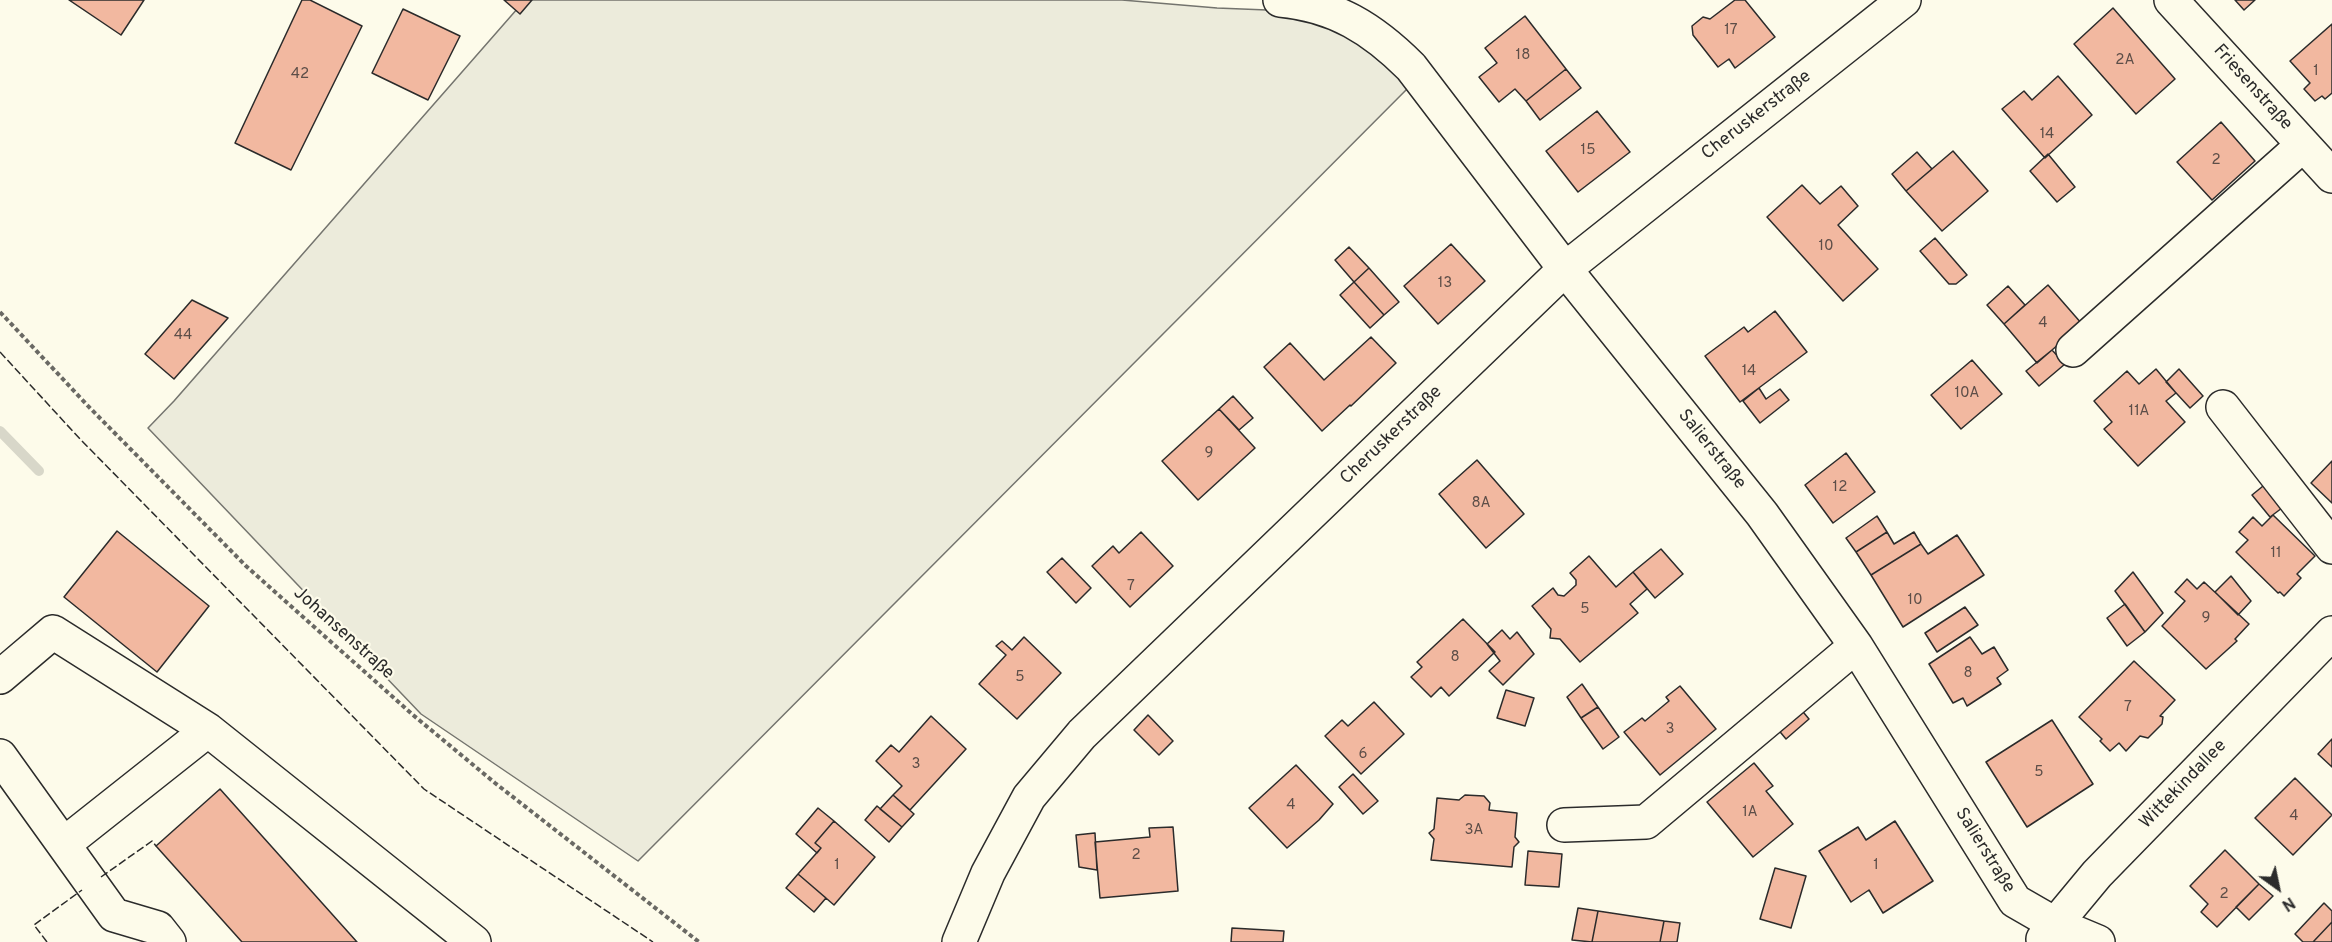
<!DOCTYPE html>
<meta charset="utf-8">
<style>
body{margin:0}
#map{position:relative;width:2332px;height:942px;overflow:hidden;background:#fdfbea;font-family:Overpass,sans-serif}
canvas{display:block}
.north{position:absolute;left:2248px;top:858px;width:60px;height:60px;-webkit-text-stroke:4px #fdfbea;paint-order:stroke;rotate:147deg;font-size:16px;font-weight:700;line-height:24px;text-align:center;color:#2b2b2b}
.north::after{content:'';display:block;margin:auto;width:21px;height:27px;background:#2b2b2b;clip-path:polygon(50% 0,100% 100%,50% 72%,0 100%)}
</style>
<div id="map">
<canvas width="2332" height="942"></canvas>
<div class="north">N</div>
</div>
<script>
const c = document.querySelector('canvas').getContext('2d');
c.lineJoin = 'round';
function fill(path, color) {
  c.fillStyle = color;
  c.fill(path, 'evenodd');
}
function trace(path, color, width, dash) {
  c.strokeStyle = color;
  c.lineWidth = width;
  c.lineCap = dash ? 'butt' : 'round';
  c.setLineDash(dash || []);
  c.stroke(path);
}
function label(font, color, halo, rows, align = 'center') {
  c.font = font + ' Overpass,sans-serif';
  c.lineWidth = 4.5;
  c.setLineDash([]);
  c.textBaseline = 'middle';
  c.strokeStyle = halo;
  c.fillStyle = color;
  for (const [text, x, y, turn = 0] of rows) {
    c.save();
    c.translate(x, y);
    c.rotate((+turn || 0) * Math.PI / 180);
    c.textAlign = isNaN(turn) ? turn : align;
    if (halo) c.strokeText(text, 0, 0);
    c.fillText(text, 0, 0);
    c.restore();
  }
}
const green = new Path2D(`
 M 525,0 L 1122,0 L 1217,8 L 1267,10 L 1344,20 L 1413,83 L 638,861 L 421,714 L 148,428 L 174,401 Z`);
fill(green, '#ecebdb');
trace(green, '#74746e', 1.5);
trace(new Path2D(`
 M 0,431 L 39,471`), '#d8d7c9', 10);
const building = new Path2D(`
 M 69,0 L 144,0 L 121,35 Z
 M 302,0 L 310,0 L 362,26 L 291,170 L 235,143 Z
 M 504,0 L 532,0 L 520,14 Z
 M 1735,0 L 1745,0 L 1775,37 L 1735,68 L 1729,59 L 1718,67 L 1693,35 L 1692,26 L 1703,17 L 1710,19 Z
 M 2235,0 L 2255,0 L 2244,10 Z
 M 2113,8 L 2175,79 L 2136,114 L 2074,44 Z
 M 403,9 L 460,36 L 428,100 L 372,73 Z
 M 1525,16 L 1566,69 L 1526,101 L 1515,89 L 1499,102 L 1479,77 L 1497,63 L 1485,48 Z
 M 2332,24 L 2332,93 L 2325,99 L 2322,96 L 2315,101 L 2304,89 L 2310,83 L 2290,61 Z
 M 1566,69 L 1581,88 L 1540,120 L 1526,101 Z
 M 2058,76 L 2092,115 L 2045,158 L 2002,109 L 2024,91 L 2032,100 Z
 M 1597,111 L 1630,152 L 1578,192 L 1546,151 Z
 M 2221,122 L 2255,161 L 2212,200 L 2177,162 Z
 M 1953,151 L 1988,191 L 1942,231 L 1906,191 Z
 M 1917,152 L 1932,169 L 1906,191 L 1892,174 Z
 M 2048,154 L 2075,187 L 2057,202 L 2030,171 Z
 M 1802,185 L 1820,204 L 1841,186 L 1858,206 L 1838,225 L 1878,269 L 1843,301 L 1767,217 Z
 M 1935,238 L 1967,275 L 1956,284 L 1949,284 L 1920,251 Z
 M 1451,244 L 1485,281 L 1438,324 L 1404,286 Z
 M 1349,247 L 1369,268 L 1354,282 L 1335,260 Z
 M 1369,268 L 1399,302 L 1384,315 L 1354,282 Z
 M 1354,282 L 1384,315 L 1370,328 L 1340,295 Z
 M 2048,285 L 2082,324 L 2037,363 L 2004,324 Z
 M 2008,286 L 2025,305 L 2004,324 L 1987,305 Z
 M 192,300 L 228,318 L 174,379 L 145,354 Z
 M 1775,311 L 1807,352 L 1740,402 L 1705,356 L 1744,327 L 1748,332 Z
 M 1371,337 L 1396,363 L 1351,406 L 1350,405 L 1322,431 L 1264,367 L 1290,343 L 1324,380 Z
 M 2052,350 L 2065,364 L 2039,386 L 2026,371 Z
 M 1972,360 L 2002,394 L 1961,429 L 1931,395 Z
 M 2156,369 L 2176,393 L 2166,401 L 2185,422 L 2138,466 L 2104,429 L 2112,422 L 2094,401 L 2127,371 L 2139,384 Z
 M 2179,369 L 2203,396 L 2190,408 L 2166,382 Z
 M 1759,388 L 1766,399 L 1780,389 L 1789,400 L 1760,423 L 1743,401 Z
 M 1233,396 L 1253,418 L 1239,430 L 1219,409 Z
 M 1219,409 L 1255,448 L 1198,500 L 1162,461 Z
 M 1846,453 L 1875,492 L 1833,523 L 1805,485 Z
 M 1477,460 L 1524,514 L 1486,548 L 1439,494 Z
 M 2332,461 L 2332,503 L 2311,483 Z
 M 2268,482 L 2286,505 L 2270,517 L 2252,495 Z
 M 2273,515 L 2315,556 L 2297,574 L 2301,578 L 2284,596 L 2280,592 L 2278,593 L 2236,552 L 2248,540 L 2239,532 L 2253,517 L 2262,526 Z
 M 1877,516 L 1887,532 L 1856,552 L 1846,538 Z
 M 117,531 L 209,606 L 157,672 L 64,597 Z
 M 1141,532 L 1173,566 L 1130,607 L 1092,566 L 1113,546 L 1119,553 Z
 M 1887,532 L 1894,544 L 1914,532 L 1921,544 L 1871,575 L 1856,552 Z
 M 1957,535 L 1984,575 L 1903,627 L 1871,575 L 1921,544 L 1928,554 Z
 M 1661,549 L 1683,574 L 1655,598 L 1633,572 Z
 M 1589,556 L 1616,587 L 1633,572 L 1647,589 L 1630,604 L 1638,613 L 1580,662 L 1560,639 L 1550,638 L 1551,629 L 1532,606 L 1553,588 L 1558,595 L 1564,596 L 1576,585 L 1576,580 L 1570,573 Z
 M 1062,558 L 1091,588 L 1076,603 L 1047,572 Z
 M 2133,572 L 2163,613 L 2145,632 L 2115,591 Z
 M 2231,576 L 2251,601 L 2238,615 L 2215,592 Z
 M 2187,579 L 2197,589 L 2204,582 L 2249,624 L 2235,639 L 2237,641 L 2206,669 L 2162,626 L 2185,601 L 2175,592 Z
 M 2125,604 L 2145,632 L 2127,646 L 2107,618 Z
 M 1965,607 L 1978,625 L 1937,652 L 1925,633 Z
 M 1463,619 L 1495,652 L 1449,696 L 1441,687 L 1431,697 L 1411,677 L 1422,667 L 1417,662 Z
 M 1502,630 L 1510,639 L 1517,632 L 1534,654 L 1503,685 L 1489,671 L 1500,661 L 1487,644 Z
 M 1024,637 L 1061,673 L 1017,719 L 979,684 L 1006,655 L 996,646 L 1002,641 L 1012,650 Z
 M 1970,637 L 1982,654 L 1994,647 L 2008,670 L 1997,678 L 2001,684 L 1967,706 L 1963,698 L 1953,703 L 1929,664 Z
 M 2134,661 L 2175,700 L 2160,716 L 2163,717 L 2162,724 L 2148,738 L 2140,736 L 2126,751 L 2119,743 L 2110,751 L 2100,741 L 2102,739 L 2079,717 Z
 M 1582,684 L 1598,707 L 1581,718 L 1567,697 Z
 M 1680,686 L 1716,729 L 1660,775 L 1624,732 L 1642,718 L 1645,721 L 1669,701 L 1666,697 Z
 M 1506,690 L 1534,698 L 1525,726 L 1497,718 Z
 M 1374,702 L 1404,734 L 1361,774 L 1325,736 L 1342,720 L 1348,726 Z
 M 1598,707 L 1619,737 L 1603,749 L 1581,718 Z
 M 1799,707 L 1809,719 L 1786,739 L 1776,727 Z
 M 1148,715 L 1173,741 L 1159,755 L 1134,730 Z
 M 931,716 L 966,749 L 910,810 L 893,795 L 902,786 L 876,761 L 891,745 L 899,752 Z
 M 2052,720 L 2093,784 L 2027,827 L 1986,762 Z
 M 2332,739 L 2332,767 L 2318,754 Z
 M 1754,763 L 1773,786 L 1766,791 L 1793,824 L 1753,857 L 1707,802 Z
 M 1296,765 L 1333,804 L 1319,820 L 1287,848 L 1249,808 Z
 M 1353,774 L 1378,801 L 1363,814 L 1339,787 Z
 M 2295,778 L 2332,815 L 2293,855 L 2255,818 Z
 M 220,789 L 357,942 L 242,942 L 156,846 Z
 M 893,795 L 914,814 L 902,827 L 880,809 Z
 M 1465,795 L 1484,796 L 1490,803 L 1489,810 L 1517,813 L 1515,837 L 1519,842 L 1514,847 L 1512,867 L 1431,860 L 1434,839 L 1429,833 L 1434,829 L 1437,798 L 1459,800 Z
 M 877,806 L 902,827 L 889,842 L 865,820 Z
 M 818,808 L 834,821 L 815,843 L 821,848 L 817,853 L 796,834 Z
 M 834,821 L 875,857 L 834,905 L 798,874 L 821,848 L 815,843 Z
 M 1895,821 L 1933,881 L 1883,913 L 1869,890 L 1851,902 L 1819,851 L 1858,827 L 1866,840 Z
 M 1173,827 L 1178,891 L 1100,898 L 1095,842 L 1150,837 L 1149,828 Z
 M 1095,833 L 1097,870 L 1079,867 L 1076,835 Z
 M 2225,850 L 2259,884 L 2217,927 L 2201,912 L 2208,904 L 2190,886 Z
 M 1528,851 L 1562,854 L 1559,887 L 1525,885 Z
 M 1775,868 L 1806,876 L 1791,928 L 1760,919 Z
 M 798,874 L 826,898 L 814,912 L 786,888 Z
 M 2259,884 L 2273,896 L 2249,920 L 2236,907 Z
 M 2324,903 L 2332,911 L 2332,922 L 2313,942 L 2303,942 L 2295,934 Z
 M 1578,908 L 1598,911 L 1592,942 L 1572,940 Z
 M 1598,911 L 1664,921 L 1660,942 L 1592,942 Z
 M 1664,921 L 1680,923 L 1677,942 L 1660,942 Z
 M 2332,922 L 2332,942 L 2313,942 Z
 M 1232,928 L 1284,931 L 1283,942 L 1231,942 Z`);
fill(building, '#f2b8a0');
trace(building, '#2b2b2b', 1.5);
const minor = new Path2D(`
 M 1280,0 C 1335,5 1373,29 1411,67 L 1565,269 L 1762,514 L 1856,646 L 2015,901 L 2055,924 L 2098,942
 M 2171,0 L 2332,176
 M 2073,350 L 2303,145
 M 2223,407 L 2332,547
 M 0,677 L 53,632 L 208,730 L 474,942
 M 0,756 L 114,915 L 158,928 L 169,942
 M 1564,825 L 1646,822 L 1856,646
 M 64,844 L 208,730
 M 2043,939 L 2097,874 L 2332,633
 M 959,942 L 988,873 L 1029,797 L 1082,734 L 1565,269 L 1904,0`);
trace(minor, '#2b2b2b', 36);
trace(new Path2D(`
 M 0,312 L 89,407 L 246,566 L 413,715 L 495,783 L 699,942`), '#6a6964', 4, [4.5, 3]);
trace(minor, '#fdfbea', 33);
trace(new Path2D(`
 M 0,352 L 80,439 L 424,789 L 653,942
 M 101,877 L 152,841 L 156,846
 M 47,942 L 34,925 L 82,890`), '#2b2b2b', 1.5, [8, 3]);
label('15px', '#5d4e48', null, [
 ["17",1731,31],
 ["18",1523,56],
 ["2A",2125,61],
 ["1",2316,72],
 ["42",300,75],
 ["14",2047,135],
 ["15",1588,151],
 ["2",2216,161],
 ["10",1826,247],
 ["13",1445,284],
 ["4",2043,324],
 ["44",183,336],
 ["14",1749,372],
 ["10A",1967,394],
 ["11A",2139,412],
 ["9",1209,454],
 ["12",1840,488],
 ["8A",1481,504],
 ["11",2276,554],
 ["7",1131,587],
 ["10",1915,601],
 ["5",1585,610],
 ["9",2206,619],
 ["8",1455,658],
 ["8",1968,674],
 ["5",1020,678],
 ["7",2128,708],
 ["3",1670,730],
 ["6",1363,755],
 ["3",916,765],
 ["5",2039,773],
 ["4",1291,806],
 ["1A",1750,813],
 ["4",2294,817],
 ["3A",1474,831],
 ["2",1136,856],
 ["1",837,866],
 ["1",1876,866],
 ["2",2224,895]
]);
label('18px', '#2b2b2b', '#fdfbea', [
 ["Friesenstraße",2252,88,48],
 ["Cheruskerstraße",1757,116,-38],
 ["Cheruskerstraße",1392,436,-44],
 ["Salierstraße",1711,450,51],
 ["Johansenstraße",343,634,42],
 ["Wittekindallee",2184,785,-46],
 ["Salierstraße",1984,851,58]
]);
</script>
